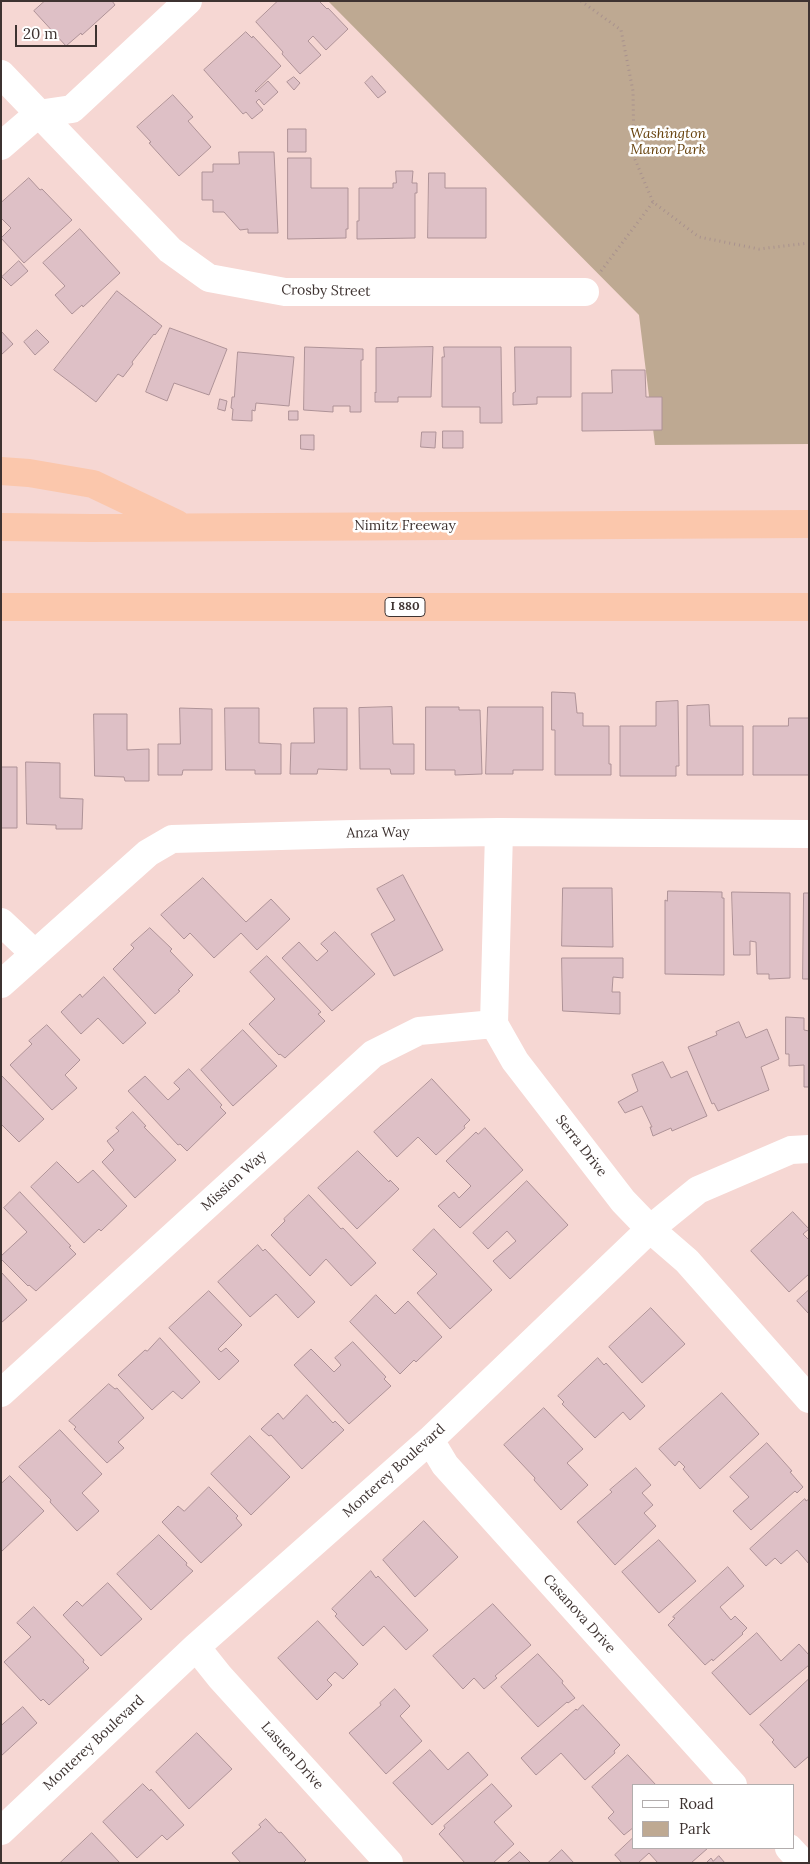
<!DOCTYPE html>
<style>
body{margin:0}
#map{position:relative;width:810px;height:1864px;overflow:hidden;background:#f6d7d3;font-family:Lora,serif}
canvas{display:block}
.frame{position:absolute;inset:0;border:2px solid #3e3331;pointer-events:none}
.legend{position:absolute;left:632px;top:1784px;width:162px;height:65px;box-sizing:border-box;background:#fff;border:1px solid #b2adad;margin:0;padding:6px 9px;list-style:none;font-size:15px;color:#3e3331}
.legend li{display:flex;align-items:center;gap:10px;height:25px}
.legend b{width:25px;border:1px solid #b2adad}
.scale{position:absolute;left:15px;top:25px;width:82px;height:22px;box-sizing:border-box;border:2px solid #3e3331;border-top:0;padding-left:6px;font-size:15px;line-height:18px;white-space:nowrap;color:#3e3331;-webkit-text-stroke:4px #fff;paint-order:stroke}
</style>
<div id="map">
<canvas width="810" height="1864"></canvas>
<div class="frame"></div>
<ul class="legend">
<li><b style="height:6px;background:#fff"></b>Road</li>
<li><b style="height:14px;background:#bea992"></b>Park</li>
</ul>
<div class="scale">20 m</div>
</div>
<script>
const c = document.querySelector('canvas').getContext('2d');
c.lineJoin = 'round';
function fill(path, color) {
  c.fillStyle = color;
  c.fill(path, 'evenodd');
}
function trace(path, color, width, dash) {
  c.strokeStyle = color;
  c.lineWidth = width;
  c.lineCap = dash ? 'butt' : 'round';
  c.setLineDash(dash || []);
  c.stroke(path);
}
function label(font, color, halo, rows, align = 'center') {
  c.font = font + ' Lora,serif';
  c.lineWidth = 5;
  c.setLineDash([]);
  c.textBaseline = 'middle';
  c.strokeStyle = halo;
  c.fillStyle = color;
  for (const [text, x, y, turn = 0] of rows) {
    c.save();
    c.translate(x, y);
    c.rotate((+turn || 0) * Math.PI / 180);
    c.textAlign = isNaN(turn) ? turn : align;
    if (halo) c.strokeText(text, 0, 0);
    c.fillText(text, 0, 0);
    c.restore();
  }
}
fill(new Path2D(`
 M 328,1 L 809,1 L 809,444 L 655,445 L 639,315 Z`), '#bea992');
const building = new Path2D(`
 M 45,1 L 112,1 L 115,5 L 82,35 L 81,33 L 66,46 L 34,11 Z
 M 278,1 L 319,1 L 327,9 L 328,8 L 348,29 L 326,50 L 313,36 L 308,41 L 321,55 L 300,74 L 282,54 L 283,52 L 256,22 Z
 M 246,32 L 252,38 L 253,36 L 281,66 L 255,91 L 256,92 L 268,81 L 278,92 L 264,105 L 259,99 L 256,102 L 263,110 L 252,119 L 246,112 L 243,114 L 204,70 Z
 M 372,76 L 386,92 L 378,98 L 365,83 Z
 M 294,77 L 300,83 L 294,90 L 287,82 Z
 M 173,95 L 193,117 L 188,121 L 211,147 L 179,176 L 149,143 L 151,142 L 137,127 Z
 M 288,129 L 306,129 L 306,152 L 288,152 Z
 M 239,152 L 274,152 L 278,233 L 248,233 L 248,229 L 240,230 L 224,212 L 213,212 L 213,200 L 202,200 L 202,172 L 213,172 L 213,164 L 239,164 Z
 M 288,158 L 311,158 L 311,188 L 348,188 L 348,229 L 346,229 L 346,238 L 288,239 Z
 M 396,171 L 413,171 L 412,183 L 417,183 L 417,193 L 415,193 L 415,238 L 357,239 L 357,221 L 359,221 L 359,188 L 393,188 L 393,183 L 396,183 Z
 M 429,173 L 445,173 L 445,188 L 486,188 L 486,238 L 428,238 Z
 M 29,178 L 40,190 L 42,189 L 72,220 L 24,263 L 1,238 L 11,228 L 1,218 L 1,203 Z
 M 80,229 L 120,273 L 83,307 L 82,305 L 72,314 L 55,295 L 65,286 L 43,263 Z
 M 19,261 L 28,271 L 11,286 L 2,277 Z
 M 117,291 L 162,326 L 155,335 L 154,334 L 132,362 L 133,364 L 123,377 L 118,374 L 96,402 L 54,370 Z
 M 170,328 L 227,349 L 209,395 L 174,383 L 167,401 L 146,392 Z
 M 37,330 L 49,342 L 35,355 L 24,342 Z
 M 1,331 L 13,344 L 1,355 Z
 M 305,347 L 363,349 L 363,360 L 361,360 L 361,412 L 350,412 L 350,406 L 333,406 L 333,412 L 304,410 Z
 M 433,347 L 431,397 L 398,397 L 398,402 L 375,402 L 375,392 L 376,393 L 376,348 Z
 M 444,347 L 501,347 L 502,423 L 480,423 L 480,407 L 442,407 L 442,357 L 444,357 Z
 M 515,347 L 571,347 L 571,397 L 537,397 L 537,404 L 513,405 L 513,393 L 515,392 Z
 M 238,352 L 294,357 L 289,406 L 256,403 L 255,411 L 252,410 L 252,421 L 232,420 L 233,409 L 231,408 L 232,397 L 234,397 Z
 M 612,370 L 645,370 L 646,397 L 662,397 L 662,430 L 582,431 L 582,393 L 612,393 Z
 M 220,399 L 227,401 L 225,411 L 218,409 Z
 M 289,411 L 298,411 L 298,420 L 289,420 Z
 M 443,431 L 463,431 L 463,448 L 443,448 Z
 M 422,432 L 436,432 L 435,448 L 421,447 Z
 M 301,435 L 314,435 L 314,450 L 301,449 Z
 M 552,692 L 575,693 L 577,713 L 583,713 L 583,726 L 609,726 L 609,764 L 611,764 L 611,775 L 555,775 L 555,730 L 552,730 Z
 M 678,701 L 679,766 L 676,766 L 676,776 L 620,776 L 620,726 L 656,726 L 656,702 Z
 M 709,705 L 710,726 L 743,726 L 743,775 L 687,775 L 687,706 Z
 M 392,707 L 393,744 L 414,744 L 414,774 L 391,774 L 390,769 L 360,769 L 359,708 Z
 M 426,707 L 459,707 L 459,710 L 480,710 L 482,774 L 455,775 L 455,770 L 426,770 Z
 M 488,707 L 543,707 L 543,770 L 513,770 L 513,774 L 486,774 Z
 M 180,708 L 212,709 L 212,770 L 183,770 L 182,775 L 158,775 L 158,744 L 180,744 Z
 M 225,708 L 259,708 L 259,743 L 281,744 L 281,774 L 255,774 L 255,770 L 226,770 Z
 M 314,708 L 347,708 L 347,770 L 318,769 L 317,774 L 290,774 L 291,743 L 314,743 Z
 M 94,714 L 127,714 L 127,750 L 149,749 L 149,781 L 125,781 L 124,777 L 95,776 Z
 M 789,718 L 809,718 L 809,775 L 753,775 L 753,726 L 788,726 Z
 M 26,762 L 60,763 L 60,798 L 83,799 L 82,829 L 56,829 L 56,825 L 27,824 Z
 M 1,767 L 17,767 L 17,828 L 1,828 Z
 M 403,875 L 443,950 L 394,976 L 371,934 L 395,920 L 377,889 Z
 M 203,878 L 246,922 L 271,899 L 290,919 L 257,950 L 241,933 L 214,958 L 190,933 L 184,939 L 161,915 Z
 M 563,888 L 612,888 L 613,947 L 562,946 Z
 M 668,891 L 722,892 L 722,898 L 724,898 L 724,975 L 665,974 L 665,900 L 667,901 Z
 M 732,892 L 790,893 L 790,978 L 769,979 L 769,974 L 757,974 L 756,942 L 750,941 L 750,955 L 734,955 Z
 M 804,893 L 809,893 L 809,979 L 803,979 Z
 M 150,928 L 172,949 L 170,951 L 193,975 L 178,990 L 180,991 L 155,1014 L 113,969 L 134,948 L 131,945 Z
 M 335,932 L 375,974 L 332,1011 L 282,958 L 299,942 L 317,961 L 328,951 L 321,944 Z
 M 267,956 L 321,1012 L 318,1014 L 325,1021 L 285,1058 L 280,1054 L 279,1055 L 249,1024 L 275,999 L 250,972 Z
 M 562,958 L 623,958 L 623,978 L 613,977 L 612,992 L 620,992 L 620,1014 L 563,1011 Z
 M 104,977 L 146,1023 L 123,1044 L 98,1018 L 81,1034 L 61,1012 L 80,994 L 82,997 Z
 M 786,1017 L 804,1018 L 804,1030 L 809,1031 L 809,1087 L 804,1087 L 804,1065 L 789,1066 L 789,1054 L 786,1054 Z
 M 739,1022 L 746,1038 L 767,1029 L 779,1059 L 761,1067 L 769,1090 L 718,1111 L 714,1103 L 712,1104 L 688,1047 L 717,1035 L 716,1032 Z
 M 47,1025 L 80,1060 L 65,1075 L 77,1088 L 52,1110 L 10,1065 L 32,1044 L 29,1041 Z
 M 243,1030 L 277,1066 L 233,1106 L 201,1070 Z
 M 663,1062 L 671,1078 L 687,1071 L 707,1116 L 672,1131 L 671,1128 L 653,1136 L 650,1127 L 652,1127 L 642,1106 L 625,1113 L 618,1102 L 638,1091 L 632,1075 Z
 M 189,1069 L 222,1105 L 220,1107 L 226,1113 L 187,1151 L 180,1144 L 178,1145 L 128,1091 L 145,1076 L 168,1100 L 180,1089 L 174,1083 Z
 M 1,1075 L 44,1119 L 19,1142 L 1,1124 Z
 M 432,1079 L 470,1120 L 464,1126 L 465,1128 L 436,1155 L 418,1137 L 397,1157 L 374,1132 Z
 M 133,1112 L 146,1126 L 144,1127 L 176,1160 L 135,1198 L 102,1162 L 114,1150 L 107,1141 L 119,1131 L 116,1128 Z
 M 485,1128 L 523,1170 L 460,1228 L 438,1206 L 454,1192 L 459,1198 L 471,1186 L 446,1161 L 476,1132 L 478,1134 Z
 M 358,1151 L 389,1182 L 390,1180 L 399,1189 L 357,1229 L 318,1188 Z
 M 57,1162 L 78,1183 L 93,1170 L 127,1206 L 101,1231 L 99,1229 L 84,1243 L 31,1187 Z
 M 527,1181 L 568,1225 L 510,1279 L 493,1261 L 516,1241 L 507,1231 L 488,1249 L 473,1233 Z
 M 20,1192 L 71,1246 L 69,1247 L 76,1254 L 36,1291 L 29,1285 L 28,1286 L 1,1259 L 1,1256 L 27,1232 L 4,1208 Z
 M 309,1195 L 341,1229 L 343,1228 L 376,1263 L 351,1286 L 326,1259 L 310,1276 L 271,1235 L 285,1221 L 284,1219 Z
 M 793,1212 L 809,1229 L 803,1234 L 809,1240 L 809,1274 L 789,1292 L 751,1251 Z
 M 434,1229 L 492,1290 L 450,1329 L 417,1293 L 437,1274 L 413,1250 Z
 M 258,1245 L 263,1251 L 265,1249 L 315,1302 L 298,1318 L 276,1294 L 250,1317 L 218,1282 Z
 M 1,1272 L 27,1300 L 1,1323 Z
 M 809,1290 L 809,1314 L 797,1301 Z
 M 209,1291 L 242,1325 L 218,1349 L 221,1352 L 226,1348 L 239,1361 L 219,1380 L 169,1328 Z
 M 376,1295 L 395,1314 L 408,1301 L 442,1337 L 416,1362 L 414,1360 L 400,1374 L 350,1322 Z
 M 651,1308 L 685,1344 L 642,1383 L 609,1347 Z
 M 160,1338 L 200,1382 L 182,1399 L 173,1391 L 152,1410 L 118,1375 L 145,1350 L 147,1351 Z
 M 353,1342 L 386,1377 L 384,1379 L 391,1386 L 349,1424 L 294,1365 L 311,1349 L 334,1372 L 341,1365 L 335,1358 Z
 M 598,1358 L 604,1365 L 606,1363 L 645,1406 L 630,1420 L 623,1412 L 595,1438 L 562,1404 L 564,1402 L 558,1396 Z
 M 109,1384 L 115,1389 L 117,1388 L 144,1418 L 118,1442 L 124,1448 L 107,1463 L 74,1429 L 76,1427 L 69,1421 Z
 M 722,1393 L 759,1434 L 700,1489 L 683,1469 L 685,1467 L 679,1461 L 675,1466 L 659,1449 Z
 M 307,1395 L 333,1423 L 335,1421 L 344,1430 L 302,1469 L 271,1435 L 269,1436 L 261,1429 L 278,1413 L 283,1419 Z
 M 544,1408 L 583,1449 L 567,1463 L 588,1485 L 561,1510 L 534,1480 L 535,1478 L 504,1445 Z
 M 60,1430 L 102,1474 L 82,1493 L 99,1511 L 77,1531 L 50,1502 L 51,1500 L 19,1467 Z
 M 250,1436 L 290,1477 L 251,1515 L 211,1474 Z
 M 767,1443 L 792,1471 L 790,1472 L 803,1487 L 797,1493 L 795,1491 L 751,1530 L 733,1511 L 749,1497 L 730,1477 Z
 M 636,1468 L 651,1485 L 642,1493 L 653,1505 L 644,1513 L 656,1526 L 615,1565 L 577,1522 L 612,1492 L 610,1490 Z
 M 10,1476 L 44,1511 L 1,1552 L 1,1484 Z
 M 209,1487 L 238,1516 L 236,1518 L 242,1525 L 201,1563 L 162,1522 L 178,1506 L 184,1511 Z
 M 805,1499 L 806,1501 L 809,1499 L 809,1564 L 797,1550 L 781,1564 L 775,1558 L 766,1566 L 750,1549 Z
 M 424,1521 L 458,1557 L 415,1597 L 383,1560 Z
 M 159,1535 L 187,1563 L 186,1565 L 193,1571 L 151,1610 L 117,1574 Z
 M 659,1540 L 696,1581 L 659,1613 L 622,1572 Z
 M 728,1567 L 744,1586 L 720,1607 L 731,1620 L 735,1616 L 747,1628 L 742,1633 L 743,1634 L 713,1661 L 712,1659 L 705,1665 L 668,1625 L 675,1618 L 673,1617 Z
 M 371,1571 L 376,1578 L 378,1576 L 428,1630 L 406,1650 L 384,1626 L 363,1646 L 335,1616 L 337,1614 L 332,1609 Z
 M 108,1583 L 142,1619 L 101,1656 L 63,1615 L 77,1601 L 82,1606 Z
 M 493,1604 L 531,1645 L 495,1676 L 497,1678 L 484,1689 L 474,1678 L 463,1689 L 433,1656 Z
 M 34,1607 L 84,1660 L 83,1662 L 89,1668 L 49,1705 L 43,1699 L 41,1701 L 4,1662 L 31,1637 L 17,1623 Z
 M 318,1621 L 358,1664 L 343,1679 L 335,1672 L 327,1680 L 332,1685 L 317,1700 L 278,1658 Z
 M 757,1633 L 781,1661 L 799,1644 L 809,1655 L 809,1665 L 750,1715 L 712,1673 Z
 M 538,1654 L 563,1681 L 562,1683 L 575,1698 L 568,1703 L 567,1702 L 538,1727 L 501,1687 Z
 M 809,1679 L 809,1756 L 795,1768 L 772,1742 L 774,1740 L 760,1725 Z
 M 395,1689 L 410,1706 L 400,1716 L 422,1741 L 386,1774 L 349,1733 L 381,1705 L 380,1703 Z
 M 583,1705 L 620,1745 L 614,1751 L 615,1753 L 585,1780 L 561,1753 L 536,1775 L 521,1758 L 576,1709 L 577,1710 Z
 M 23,1707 L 37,1723 L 1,1756 L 1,1726 Z
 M 197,1733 L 232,1769 L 189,1809 L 156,1772 Z
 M 430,1750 L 448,1770 L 468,1752 L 488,1775 L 432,1825 L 393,1783 Z
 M 628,1755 L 656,1785 L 634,1785 L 634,1827 L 624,1835 L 608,1818 L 614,1812 L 592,1787 Z
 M 143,1784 L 150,1791 L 151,1789 L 184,1825 L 167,1840 L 162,1835 L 137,1858 L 103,1822 Z
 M 492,1784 L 512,1806 L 494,1822 L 514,1844 L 493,1863 L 465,1863 L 439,1834 L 445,1828 L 444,1826 Z
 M 266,1819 L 279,1833 L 281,1832 L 306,1860 L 303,1863 L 241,1863 L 232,1853 L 261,1827 L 259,1825 Z
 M 92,1833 L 120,1863 L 60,1863 Z
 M 634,1837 L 634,1848 L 708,1848 L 691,1863 L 658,1863 L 649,1853 L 638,1863 L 622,1863 L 615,1855 Z
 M 562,1850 L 574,1863 L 548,1863 Z
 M 520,1852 L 531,1863 L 507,1863 Z
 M 719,1856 L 725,1863 L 706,1863 L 711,1858 L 713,1861 Z`);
fill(building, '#dec0c6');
trace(building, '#ae9297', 1);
trace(new Path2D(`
 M 581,1 L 621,30 L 633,91 L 634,157 L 653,202 L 699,237 L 759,249 L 809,243
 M 601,271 L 653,202`), '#a8918e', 3, [1, 4]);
trace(new Path2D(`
 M 1,74 L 170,250 L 209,278 L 285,292 L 585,292
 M 1,146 L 38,114 L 72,109 L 188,1
 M 499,832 L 494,1024 L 515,1061 L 623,1201 L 650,1229 L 687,1261 L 809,1399
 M 1,922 L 35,954
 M 1,984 L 148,853 L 172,839 L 353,834 L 499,832 L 809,834
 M 1,1393 L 373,1054 L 419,1031 L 494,1024
 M 430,1440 L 445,1465 L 733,1785
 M 196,1647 L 220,1677 L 389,1863
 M 1,1831 L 196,1647 L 430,1440 L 650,1229 L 698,1190 L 791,1150 L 809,1149
 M 789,1848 L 803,1863`), '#fff', 28);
trace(new Path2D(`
 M 1,471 L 29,473 L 93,484 L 177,524
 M 1,527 L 91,528 L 809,524
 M 1,607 L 809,607`), '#fbc7ac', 28);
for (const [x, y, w] of [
 [405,607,40]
]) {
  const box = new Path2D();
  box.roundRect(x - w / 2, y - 9.5, w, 19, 4);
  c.fillStyle = '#fff';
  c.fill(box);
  trace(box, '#3e3331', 1);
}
label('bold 12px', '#3e3331', null, [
 ["I 880",405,607]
]);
label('italic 14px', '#66410b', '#fff', [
 ["Washington",668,134],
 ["Manor Park",668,150]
]);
label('14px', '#3e3331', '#fff', [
 ["Crosby Street",326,291,1],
 ["Nimitz Freeway",405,526],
 ["Anza Way",378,833,-1],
 ["Serra Drive",581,1146,52],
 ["Mission Way",234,1181,-42],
 ["Monterey Boulevard",394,1471,-42],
 ["Casanova Drive",579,1614,48],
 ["Monterey Boulevard",94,1743,-43],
 ["Lasuen Drive",292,1756,48]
]);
</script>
